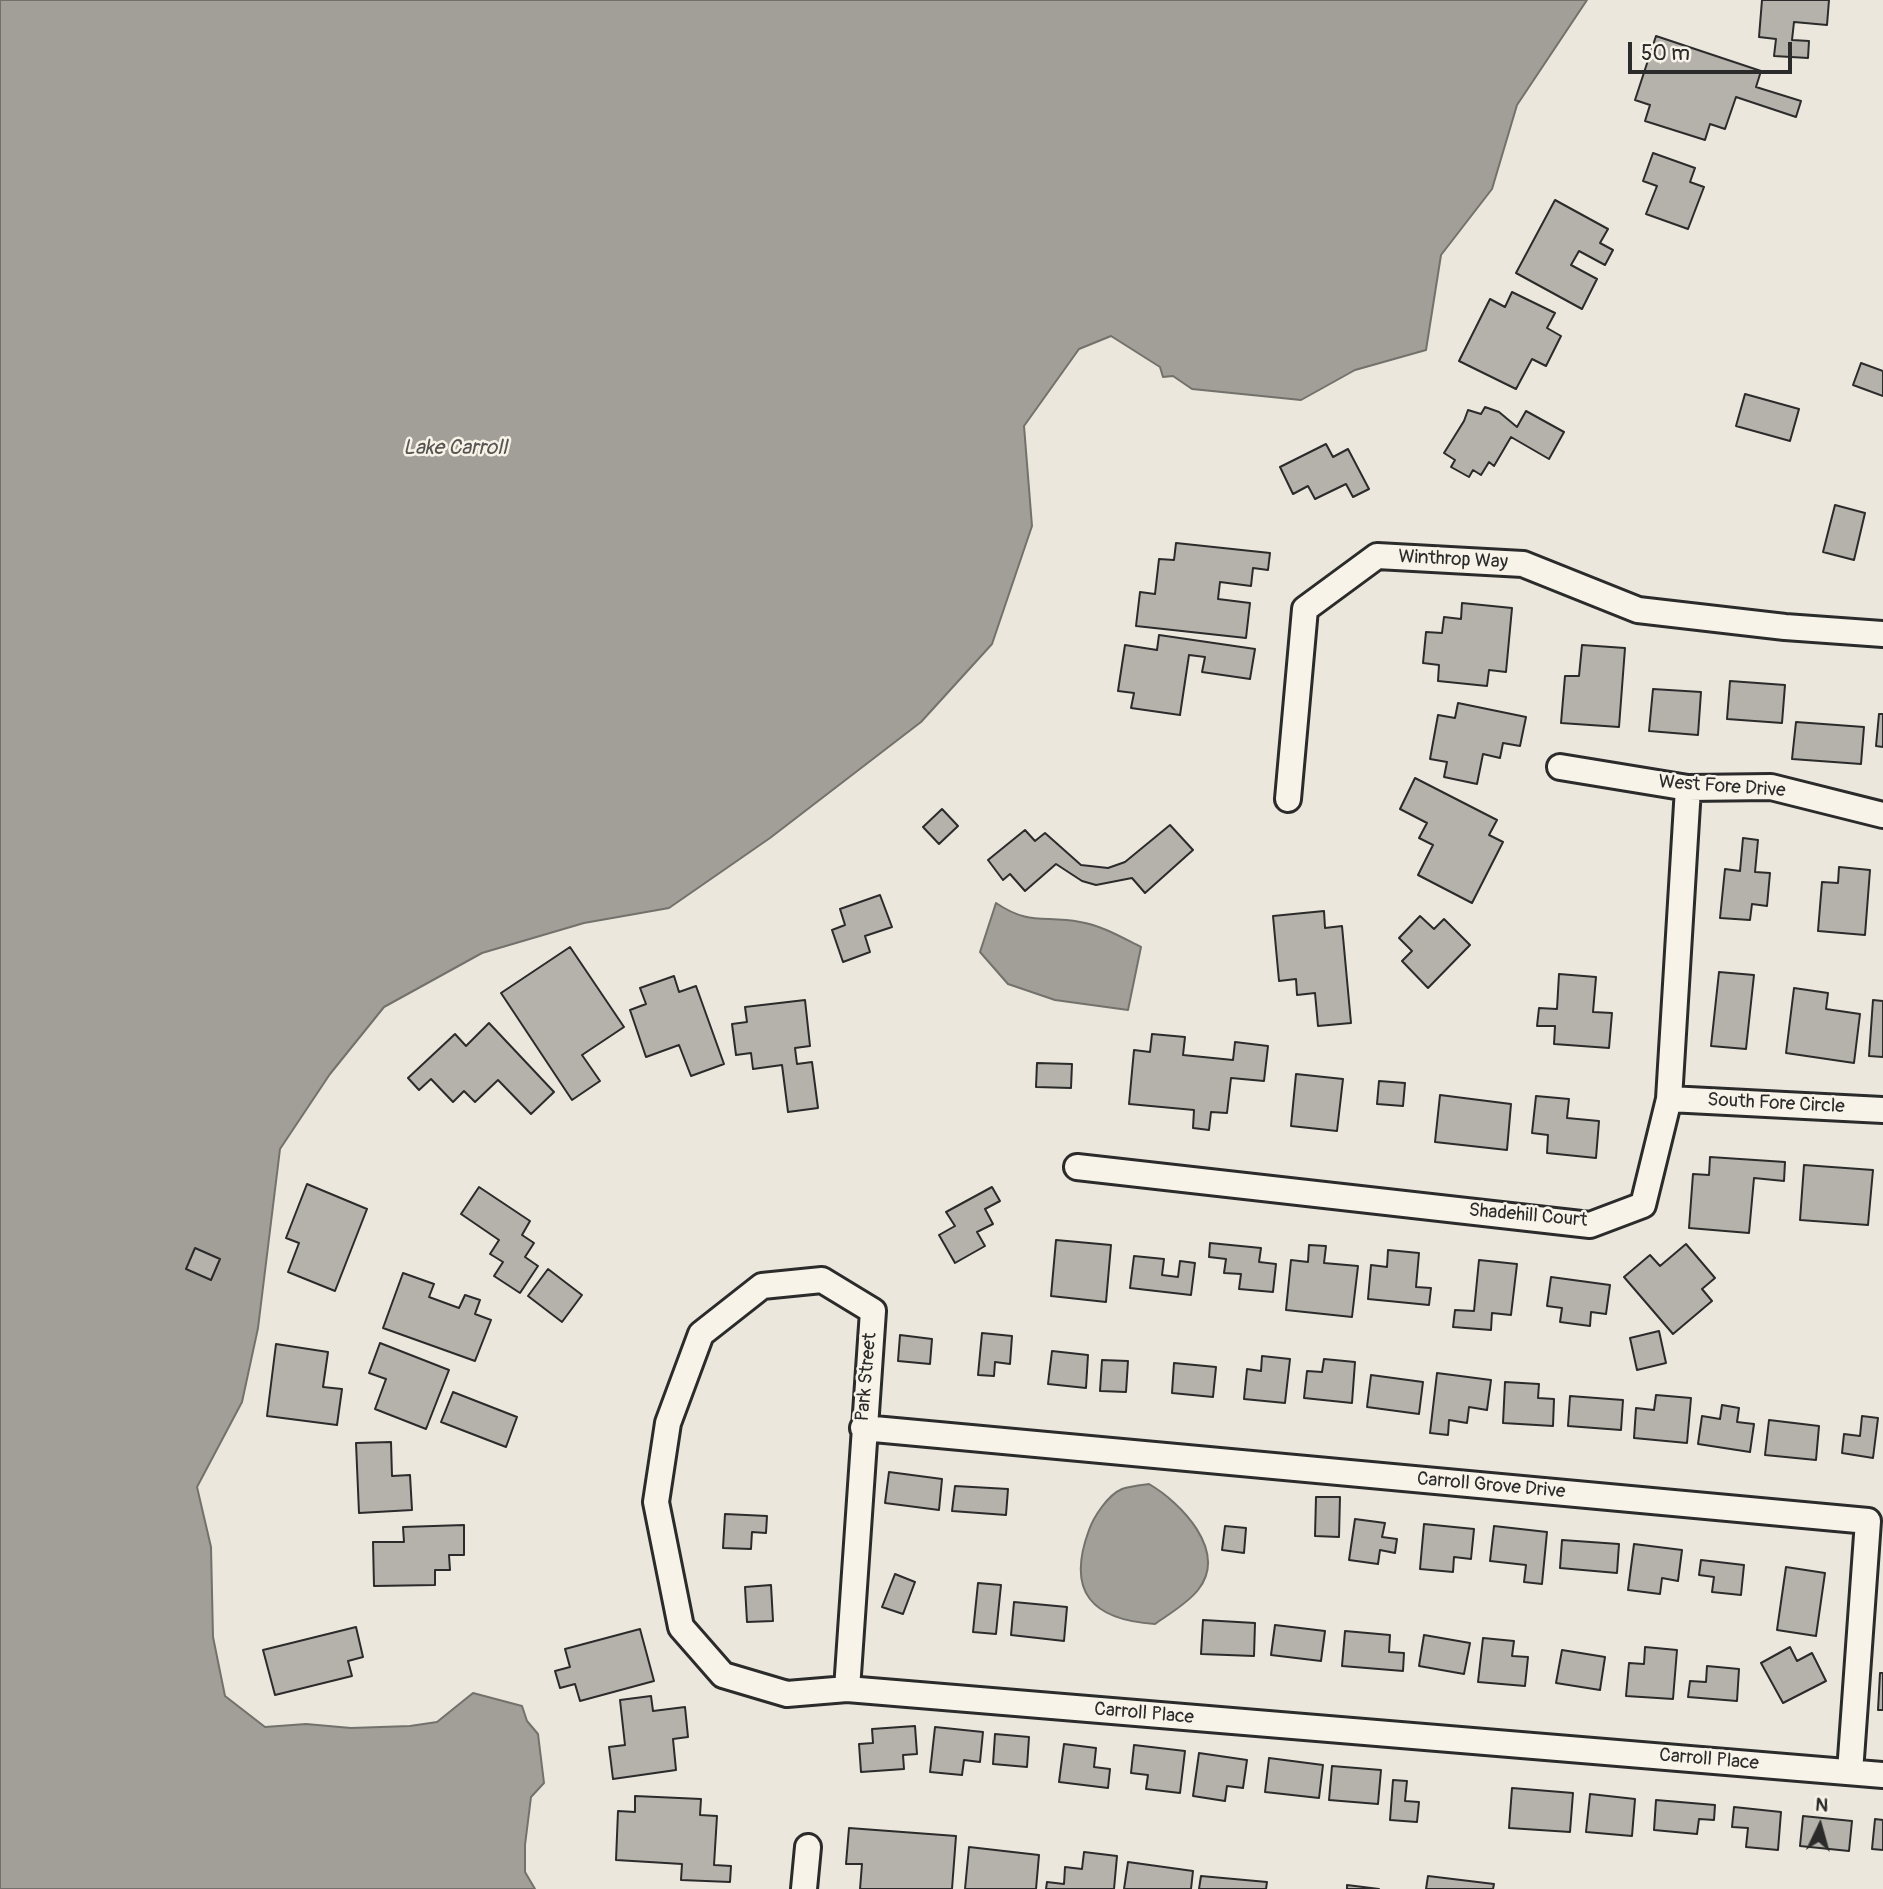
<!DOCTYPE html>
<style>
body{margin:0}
#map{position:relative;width:1883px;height:1889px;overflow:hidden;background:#ebe7dd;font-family:Pangolin,sans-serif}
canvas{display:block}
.north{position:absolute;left:1785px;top:1791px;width:70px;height:70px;-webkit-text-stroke:5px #f7f3e8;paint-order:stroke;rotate:5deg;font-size:19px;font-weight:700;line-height:28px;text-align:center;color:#2b2b2b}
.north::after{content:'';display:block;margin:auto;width:24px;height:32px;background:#2b2b2b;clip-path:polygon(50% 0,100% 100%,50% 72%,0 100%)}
.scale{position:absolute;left:1628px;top:42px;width:164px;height:32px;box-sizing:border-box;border:4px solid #2b2b2b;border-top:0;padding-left:9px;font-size:21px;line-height:24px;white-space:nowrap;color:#2b2b2b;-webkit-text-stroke:5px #f7f3e8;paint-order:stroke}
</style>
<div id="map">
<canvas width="1883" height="1889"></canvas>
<div class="north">N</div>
<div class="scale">50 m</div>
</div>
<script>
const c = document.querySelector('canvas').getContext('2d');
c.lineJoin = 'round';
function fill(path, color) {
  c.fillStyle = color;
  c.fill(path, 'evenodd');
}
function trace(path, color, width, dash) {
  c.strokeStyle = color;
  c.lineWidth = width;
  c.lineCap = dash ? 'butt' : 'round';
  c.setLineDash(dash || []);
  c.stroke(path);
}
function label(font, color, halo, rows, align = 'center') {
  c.font = font + ' Pangolin,sans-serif';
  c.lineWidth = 5;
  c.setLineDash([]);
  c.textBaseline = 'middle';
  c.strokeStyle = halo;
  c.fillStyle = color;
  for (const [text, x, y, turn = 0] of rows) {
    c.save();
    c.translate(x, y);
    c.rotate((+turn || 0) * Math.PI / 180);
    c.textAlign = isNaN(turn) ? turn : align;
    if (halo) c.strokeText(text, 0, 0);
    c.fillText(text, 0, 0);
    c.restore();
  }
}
const water = new Path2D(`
 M 0,0 L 1587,0 L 1517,105 L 1492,189 L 1441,255 L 1426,350 L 1355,370 L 1301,400 L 1192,389 L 1173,376 L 1163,377 L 1160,367 L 1111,336 L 1079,349 L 1024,426 L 1032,526 L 992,644 L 921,722 L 770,838 L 669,908 L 584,923 L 482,953 L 384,1007 L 330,1074 L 280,1149 L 258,1328 L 242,1402 L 197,1487 L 211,1547 L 213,1637 L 225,1696 L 265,1727 L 306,1724 L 351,1728 L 410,1726 L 437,1722 L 473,1693 L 522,1706 L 527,1721 L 538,1734 L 544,1783 L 531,1797 L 525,1845 L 525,1872 L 535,1889 L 0,1889 Z
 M 996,903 C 1030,926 1044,915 1080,922 C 1103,926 1121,937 1141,947 L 1128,1010 L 1055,1000 L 1008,984 L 980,952 Z
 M 1149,1484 C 1180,1502 1229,1551 1198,1590 C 1188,1603 1169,1614 1155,1624 C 1092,1620 1066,1592 1089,1530 C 1094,1516 1108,1495 1122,1489 C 1130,1486 1141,1485 1149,1484 Z`);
fill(water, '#a29f98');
trace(water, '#72716c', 2);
const building = new Path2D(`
 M 1762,0 L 1829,0 L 1827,25 L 1794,22 L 1792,40 L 1809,41 L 1808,58 L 1774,56 L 1776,39 L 1759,37 Z
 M 1656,36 L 1761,71 L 1756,87 L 1801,101 L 1796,117 L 1736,97 L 1725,129 L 1710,124 L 1705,140 L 1645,121 L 1650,105 L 1635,100 Z
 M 1653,153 L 1695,168 L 1690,182 L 1704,187 L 1688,229 L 1646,214 L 1657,186 L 1643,181 Z
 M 1555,200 L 1608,229 L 1600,243 L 1613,250 L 1605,265 L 1579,251 L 1571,265 L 1597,279 L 1582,309 L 1516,273 Z
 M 1512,292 L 1555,313 L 1547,328 L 1561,336 L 1546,366 L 1532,359 L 1516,389 L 1459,361 L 1490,299 L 1505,307 Z
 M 1861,363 L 1883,371 L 1883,396 L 1853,385 Z
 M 1745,394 L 1799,409 L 1790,441 L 1736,426 Z
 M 1485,407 L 1499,412 L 1517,427 L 1526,411 L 1564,432 L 1549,459 L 1511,437 L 1494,466 L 1489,462 L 1481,475 L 1473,470 L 1469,477 L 1451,467 L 1455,460 L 1444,453 L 1464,421 L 1468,410 L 1481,414 Z
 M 1326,444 L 1333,457 L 1348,449 L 1369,489 L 1353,497 L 1346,484 L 1315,499 L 1308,486 L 1293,494 L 1280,467 Z
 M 1835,505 L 1865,513 L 1854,560 L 1823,552 Z
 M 1176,543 L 1270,553 L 1268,570 L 1253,568 L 1251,586 L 1220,582 L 1218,599 L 1250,603 L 1246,638 L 1136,626 L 1140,592 L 1155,594 L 1159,559 L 1174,560 Z
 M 1462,603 L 1512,608 L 1506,672 L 1489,670 L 1487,686 L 1438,681 L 1439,665 L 1423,663 L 1426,632 L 1442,633 L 1444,617 L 1461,619 Z
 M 1159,635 L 1255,649 L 1250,679 L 1202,672 L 1205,657 L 1189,655 L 1180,715 L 1131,708 L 1134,693 L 1118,691 L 1125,645 L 1157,650 Z
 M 1582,645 L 1625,648 L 1619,727 L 1561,723 L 1565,676 L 1579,676 Z
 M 1730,681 L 1785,685 L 1782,723 L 1727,719 Z
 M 1653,689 L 1701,692 L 1698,735 L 1649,731 Z
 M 1458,703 L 1526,717 L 1520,746 L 1503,743 L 1500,758 L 1483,754 L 1477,784 L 1444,777 L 1447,762 L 1430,759 L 1438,715 L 1455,718 Z
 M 1879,714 L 1883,714 L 1883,747 L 1876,746 Z
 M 1796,722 L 1864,727 L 1861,764 L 1792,759 Z
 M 1415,778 L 1497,820 L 1489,835 L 1503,842 L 1472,903 L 1418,875 L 1433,845 L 1419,838 L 1427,823 L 1400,809 Z
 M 942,809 L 958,826 L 939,844 L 923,827 Z
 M 1170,825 L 1193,850 L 1145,893 L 1132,878 L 1096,885 L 1082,881 L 1056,864 L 1025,891 L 1010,874 L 1003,880 L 988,860 L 1025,830 L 1035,841 L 1045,833 L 1081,865 L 1108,868 L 1125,862 Z
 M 1743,838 L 1758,840 L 1755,872 L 1770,873 L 1767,906 L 1752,904 L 1750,920 L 1720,918 L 1725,869 L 1740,871 Z
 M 1839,867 L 1870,870 L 1865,935 L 1818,931 L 1822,882 L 1838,883 Z
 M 880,895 L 892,927 L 865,936 L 870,952 L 843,962 L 832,930 L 845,925 L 840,909 Z
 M 1324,911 L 1325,928 L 1342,926 L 1351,1023 L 1318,1026 L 1315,993 L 1297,995 L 1296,979 L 1279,981 L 1273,916 Z
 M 1420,916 L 1434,929 L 1444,919 L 1470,945 L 1428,988 L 1402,961 L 1412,951 L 1399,938 Z
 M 570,947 L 624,1027 L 582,1055 L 600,1081 L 572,1100 L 501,993 Z
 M 1719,972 L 1754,975 L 1746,1049 L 1711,1046 Z
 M 1559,974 L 1596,977 L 1593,1012 L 1612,1013 L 1609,1048 L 1554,1044 L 1555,1026 L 1537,1026 L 1539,1008 L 1557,1009 Z
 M 674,976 L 679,992 L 696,986 L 724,1064 L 691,1076 L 679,1045 L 646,1057 L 630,1010 L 646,1004 L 640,988 Z
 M 1794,988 L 1828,993 L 1826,1009 L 1860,1014 L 1854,1063 L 1786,1053 Z
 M 805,1000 L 810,1046 L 795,1048 L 797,1064 L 812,1062 L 818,1108 L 788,1112 L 782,1065 L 753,1069 L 751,1053 L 736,1055 L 732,1024 L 747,1022 L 745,1007 Z
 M 1873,1000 L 1883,1001 L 1883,1057 L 1869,1056 Z
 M 489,1023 L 554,1092 L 531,1114 L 498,1080 L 475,1102 L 464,1091 L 453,1102 L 431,1079 L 419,1090 L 408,1078 L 455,1034 L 466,1046 Z
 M 1152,1034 L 1185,1037 L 1183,1055 L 1233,1060 L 1235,1042 L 1268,1046 L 1264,1081 L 1231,1078 L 1227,1113 L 1211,1112 L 1209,1130 L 1193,1128 L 1194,1110 L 1129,1104 L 1134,1050 L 1150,1052 Z
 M 1037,1063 L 1072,1064 L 1071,1088 L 1036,1087 Z
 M 1296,1074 L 1343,1079 L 1337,1131 L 1291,1126 Z
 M 1379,1081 L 1405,1083 L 1403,1106 L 1377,1104 Z
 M 1440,1095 L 1511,1104 L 1507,1150 L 1435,1142 Z
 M 1536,1096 L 1569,1099 L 1567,1118 L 1599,1121 L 1596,1158 L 1547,1153 L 1548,1135 L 1532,1133 Z
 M 1710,1157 L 1785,1162 L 1784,1181 L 1754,1178 L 1749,1233 L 1689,1228 L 1693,1174 L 1709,1175 Z
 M 1804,1165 L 1873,1170 L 1868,1225 L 1800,1220 Z
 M 307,1184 L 367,1209 L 335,1291 L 288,1272 L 299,1243 L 286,1238 Z
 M 479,1187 L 530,1221 L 522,1235 L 534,1243 L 525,1257 L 538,1266 L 520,1293 L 494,1276 L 503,1262 L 490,1254 L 499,1240 L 461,1214 Z
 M 992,1187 L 1000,1201 L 985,1209 L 993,1224 L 977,1232 L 985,1246 L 955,1263 L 939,1235 L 955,1226 L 946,1212 Z
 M 1056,1240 L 1111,1245 L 1106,1302 L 1051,1296 Z
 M 1210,1243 L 1261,1248 L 1259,1262 L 1276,1264 L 1273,1292 L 1239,1289 L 1241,1274 L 1224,1273 L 1226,1259 L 1209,1257 Z
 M 1686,1244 L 1715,1278 L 1702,1289 L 1712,1301 L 1673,1334 L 1624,1277 L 1650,1255 L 1660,1266 Z
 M 1309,1245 L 1326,1246 L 1324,1263 L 1358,1266 L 1352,1317 L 1286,1310 L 1291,1260 L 1308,1262 Z
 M 195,1248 L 220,1259 L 211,1280 L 186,1269 Z
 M 1388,1250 L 1419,1253 L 1416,1287 L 1431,1288 L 1429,1305 L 1368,1299 L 1371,1265 L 1387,1267 Z
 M 1134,1256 L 1164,1259 L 1162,1275 L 1178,1277 L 1180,1261 L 1195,1263 L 1191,1295 L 1130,1288 Z
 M 1479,1260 L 1517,1264 L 1511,1315 L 1492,1313 L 1491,1330 L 1453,1327 L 1455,1310 L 1474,1311 Z
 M 548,1269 L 582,1295 L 562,1322 L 528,1296 Z
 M 403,1273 L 434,1284 L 429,1297 L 459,1308 L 465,1295 L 480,1300 L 475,1314 L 491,1320 L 475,1361 L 383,1328 Z
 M 1551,1277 L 1610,1285 L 1606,1314 L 1591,1312 L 1590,1326 L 1560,1322 L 1562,1308 L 1547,1306 Z
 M 1659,1331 L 1666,1363 L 1637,1370 L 1630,1338 Z
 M 982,1333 L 1012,1336 L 1010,1364 L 995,1362 L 994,1376 L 978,1375 Z
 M 900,1335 L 932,1339 L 930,1364 L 898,1361 Z
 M 380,1343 L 449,1370 L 426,1429 L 375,1409 L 386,1379 L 369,1373 Z
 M 276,1344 L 328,1352 L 323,1387 L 342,1389 L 337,1425 L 267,1416 Z
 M 1052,1351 L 1088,1355 L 1086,1388 L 1048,1384 Z
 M 1262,1356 L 1290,1359 L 1285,1403 L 1244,1399 L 1247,1369 L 1261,1371 Z
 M 1324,1359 L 1355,1362 L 1352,1403 L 1304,1398 L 1307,1371 L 1322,1372 Z
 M 1102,1360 L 1128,1361 L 1126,1392 L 1100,1391 Z
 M 1174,1363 L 1216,1367 L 1213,1397 L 1172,1393 Z
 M 1437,1373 L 1491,1380 L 1487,1410 L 1469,1407 L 1467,1423 L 1449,1420 L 1448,1435 L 1430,1433 Z
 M 1371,1375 L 1423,1382 L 1419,1414 L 1367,1407 Z
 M 1505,1382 L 1539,1384 L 1538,1398 L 1554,1399 L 1553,1426 L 1503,1423 Z
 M 453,1392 L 517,1417 L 506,1447 L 441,1422 Z
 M 1656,1395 L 1691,1398 L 1687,1443 L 1634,1438 L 1636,1408 L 1654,1410 Z
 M 1570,1396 L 1623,1400 L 1621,1430 L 1568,1426 Z
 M 1722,1405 L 1739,1408 L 1737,1422 L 1754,1424 L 1750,1452 L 1698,1444 L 1702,1416 L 1720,1419 Z
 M 1862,1416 L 1878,1418 L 1873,1458 L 1842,1453 L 1844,1434 L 1860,1436 Z
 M 1769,1420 L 1819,1426 L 1816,1460 L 1765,1455 Z
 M 391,1442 L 392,1476 L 410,1475 L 412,1510 L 359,1513 L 356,1443 Z
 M 889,1472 L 942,1479 L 939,1510 L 885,1503 Z
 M 955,1486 L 1008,1489 L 1006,1515 L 952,1511 Z
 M 1316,1497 L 1340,1497 L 1339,1537 L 1315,1536 Z
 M 725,1514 L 767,1516 L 766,1533 L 752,1532 L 751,1549 L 723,1548 Z
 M 1355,1519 L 1385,1523 L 1382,1537 L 1397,1539 L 1395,1553 L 1380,1550 L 1378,1564 L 1349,1560 Z
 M 1424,1524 L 1474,1529 L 1471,1559 L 1454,1557 L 1453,1572 L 1420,1569 Z
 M 464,1525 L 464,1555 L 449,1555 L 450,1570 L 435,1570 L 435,1585 L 374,1586 L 373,1542 L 404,1542 L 403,1527 Z
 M 1225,1526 L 1246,1528 L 1244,1553 L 1222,1550 Z
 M 1494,1526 L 1547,1532 L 1542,1584 L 1524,1582 L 1526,1565 L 1490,1561 Z
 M 1562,1540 L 1619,1544 L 1617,1573 L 1560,1568 Z
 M 1634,1544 L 1682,1550 L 1678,1581 L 1662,1578 L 1660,1594 L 1628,1590 Z
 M 1701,1560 L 1744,1565 L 1741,1595 L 1712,1592 L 1714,1577 L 1699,1575 Z
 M 1786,1567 L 1825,1573 L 1816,1636 L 1777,1630 Z
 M 895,1574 L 915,1582 L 903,1614 L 882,1607 Z
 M 978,1583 L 1001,1585 L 996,1634 L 973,1632 Z
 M 771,1585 L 773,1621 L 747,1622 L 745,1587 Z
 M 1014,1602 L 1067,1607 L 1064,1641 L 1011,1635 Z
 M 1203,1620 L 1255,1623 L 1254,1656 L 1201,1654 Z
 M 1275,1625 L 1325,1631 L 1321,1661 L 1271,1655 Z
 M 356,1627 L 363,1657 L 348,1661 L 352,1676 L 275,1695 L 263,1650 Z
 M 640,1629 L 654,1681 L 580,1701 L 575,1684 L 560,1688 L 555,1671 L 570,1667 L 565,1649 Z
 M 1345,1631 L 1390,1635 L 1389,1652 L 1404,1653 L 1403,1671 L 1342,1666 Z
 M 1424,1635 L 1470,1643 L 1464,1674 L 1419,1666 Z
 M 1483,1638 L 1514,1641 L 1512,1656 L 1528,1657 L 1525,1686 L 1478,1682 Z
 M 1645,1647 L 1677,1650 L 1673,1699 L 1626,1696 L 1629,1663 L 1644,1664 Z
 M 1790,1647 L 1797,1661 L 1812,1653 L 1826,1681 L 1783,1703 L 1761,1663 Z
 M 1562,1650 L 1605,1657 L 1600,1690 L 1556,1683 Z
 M 1707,1666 L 1739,1669 L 1737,1701 L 1688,1697 L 1690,1681 L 1706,1682 Z
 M 1880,1673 L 1883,1673 L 1883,1710 L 1878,1710 Z
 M 651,1696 L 653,1711 L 685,1707 L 688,1737 L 673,1739 L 676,1770 L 613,1779 L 609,1747 L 625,1745 L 620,1700 Z
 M 915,1726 L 917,1754 L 903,1755 L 904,1769 L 861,1772 L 859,1744 L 873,1743 L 872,1729 Z
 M 935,1727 L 983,1732 L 980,1762 L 964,1760 L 962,1775 L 930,1772 Z
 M 995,1734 L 1029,1737 L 1027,1767 L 993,1764 Z
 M 1064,1744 L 1096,1748 L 1094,1767 L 1110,1769 L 1108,1788 L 1059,1782 Z
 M 1134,1745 L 1185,1751 L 1180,1793 L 1146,1789 L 1148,1775 L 1131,1773 Z
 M 1199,1753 L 1247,1760 L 1243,1788 L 1227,1786 L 1225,1801 L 1193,1796 Z
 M 1269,1758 L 1323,1765 L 1319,1798 L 1265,1792 Z
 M 1332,1766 L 1381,1770 L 1378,1804 L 1329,1800 Z
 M 1393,1780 L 1407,1781 L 1405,1801 L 1419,1802 L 1417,1822 L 1390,1820 Z
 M 1512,1788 L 1573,1793 L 1570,1832 L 1509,1828 Z
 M 1590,1794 L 1635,1799 L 1632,1836 L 1586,1832 Z
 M 635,1796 L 701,1799 L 700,1815 L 717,1816 L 714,1865 L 731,1866 L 730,1882 L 681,1880 L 682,1864 L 616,1860 L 618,1811 L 635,1812 Z
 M 1656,1800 L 1715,1805 L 1714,1820 L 1699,1819 L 1697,1834 L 1654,1830 Z
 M 1734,1807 L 1781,1812 L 1778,1850 L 1746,1847 L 1748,1828 L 1732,1827 Z
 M 1803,1816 L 1852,1821 L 1849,1851 L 1800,1846 Z
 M 1875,1819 L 1883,1820 L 1883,1850 L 1872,1849 Z
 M 849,1828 L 956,1836 L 952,1889 L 860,1889 L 862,1864 L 846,1864 Z
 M 969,1847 L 1039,1855 L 1036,1889 L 965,1889 Z
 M 1084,1852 L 1117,1856 L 1114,1889 L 1046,1889 L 1047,1882 L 1064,1884 L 1065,1867 L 1082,1869 Z
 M 1128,1862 L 1193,1871 L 1191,1889 L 1124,1889 Z
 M 1201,1876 L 1267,1882 L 1266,1889 L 1199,1889 Z
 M 1428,1876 L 1494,1884 L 1493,1889 L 1426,1889 Z
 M 1347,1885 L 1379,1889 L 1347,1889 Z`);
fill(building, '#b5b2ab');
trace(building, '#2b2b2b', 2);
const minor = new Path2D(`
 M 1560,767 L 1688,788 L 1771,787 L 1883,815
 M 1288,799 L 1305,609 L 1377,556 L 1523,564 L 1638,610 L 1785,627 L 1883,634
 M 1669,1099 L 1883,1110
 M 1077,1167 L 1590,1225 L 1643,1205 L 1669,1099 L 1688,788
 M 863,1428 L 1868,1521 L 1850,1772
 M 847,1689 L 873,1311 L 822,1280 L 762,1286 L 701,1334 L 668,1423 L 656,1502 L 681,1627 L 723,1675 L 787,1694 L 847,1689 L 1883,1775
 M 804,1889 L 808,1847`);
trace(minor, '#2b2b2b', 30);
trace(minor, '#f7f3e8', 24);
label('19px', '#2b2b2b', '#f7f3e8', [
 ["Winthrop Way",1453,560,3],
 ["West Fore Drive",1722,787,4],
 ["South Fore Circle",1776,1104,3],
 ["Shadehill Court",1528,1216,5],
 ["Park Street",867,1377,-85],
 ["Carroll Grove Drive",1491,1486,5],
 ["Carroll Place",1144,1714,5],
 ["Carroll Place",1709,1760,5]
]);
label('italic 21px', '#555451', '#f7f3e8', [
 ["Lake Carroll",455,449]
]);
</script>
